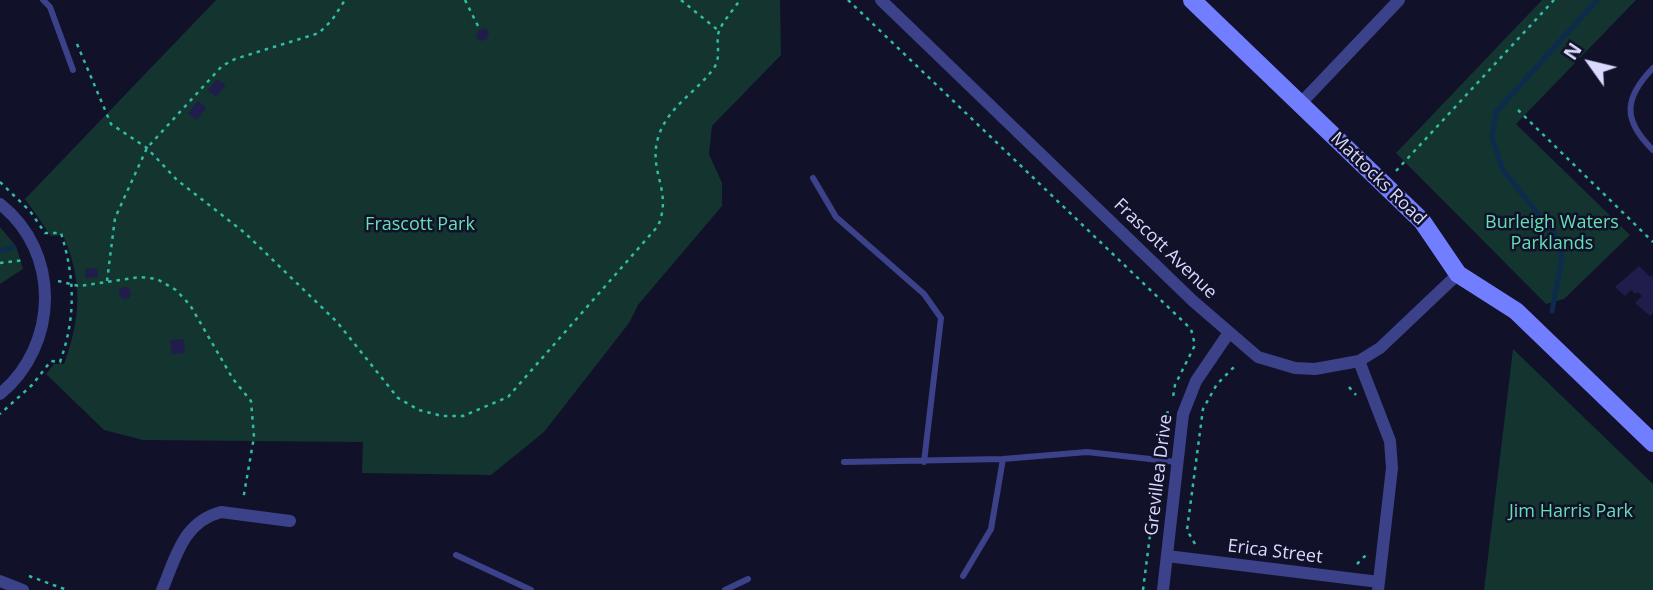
<!DOCTYPE html>
<style>
body{margin:0}
#map{position:relative;width:1653px;height:590px;overflow:hidden;background:#12112a;font-family:"Open Sans",sans-serif}
canvas{display:block}
.north{position:absolute;left:1555px;top:28px;width:70px;height:70px;-webkit-text-stroke:5px #12112a;paint-order:stroke;rotate:304deg;font-size:19px;font-weight:700;line-height:28px;text-align:center;color:#dadaff}
.north::after{content:'';display:block;margin:auto;width:24px;height:32px;background:#dadaff;clip-path:polygon(50% 0,100% 100%,50% 72%,0 100%)}
</style>
<div id="map">
<canvas width="1653" height="590"></canvas>
<div class="north">N</div>
</div>
<script>
const c = document.querySelector('canvas').getContext('2d');
c.lineJoin = 'round';
function fill(path, color) {
  c.fillStyle = color;
  c.fill(path, 'evenodd');
}
function trace(path, color, width, dash) {
  c.strokeStyle = color;
  c.lineWidth = width;
  c.lineCap = dash ? 'butt' : 'round';
  c.setLineDash(dash || []);
  c.stroke(path);
}
function label(font, color, halo, rows, align = 'center') {
  c.font = font + ' "Open Sans",sans-serif';
  c.lineWidth = 5;
  c.setLineDash([]);
  c.textBaseline = 'middle';
  c.strokeStyle = halo;
  c.fillStyle = color;
  for (const [text, x, y, turn = 0] of rows) {
    c.save();
    c.translate(x, y);
    c.rotate((+turn || 0) * Math.PI / 180);
    c.textAlign = isNaN(turn) ? turn : align;
    if (halo) c.strokeText(text, 0, 0);
    c.fillText(text, 0, 0);
    c.restore();
  }
}
fill(new Path2D(`
 M 216,0 L 780,0 L 781,55 L 712,126 L 709,154 L 722,183 L 722,206 L 638,305 L 629,323 L 544,432 L 491,475 L 362,473 L 363,442 L 143,440 L 104,430 L 46,374 L 54,364 L 64,364 C 81,317 83,282 63,235 L 51,236 L 25,199 Z
 M 1542,0 L 1636,0 L 1516,124 L 1630,235 L 1564,299 L 1546,304 L 1396,153 Z
 M 0,227 L 16,246 L 23,269 L 0,284 Z
 M 1513,349 L 1653,484 L 1653,590 L 1484,590 Z`), '#13342f');
trace(new Path2D(`
 M 0,251 L 13,247
 M 1552,311 L 1562,258 L 1558,239 L 1503,170 L 1492,138 L 1496,112 L 1597,0`), '#0d2c4d', 5);
fill(new Path2D(`
 M 484,28 L 489,32 L 487,39 L 481,41 L 476,37 L 478,31 Z
 M 217,79 L 226,85 L 216,97 L 208,90 Z
 M 198,101 L 206,108 L 197,120 L 188,113 Z
 M 1639,266 L 1650,277 L 1653,275 L 1653,313 L 1650,316 L 1635,303 L 1642,296 L 1638,292 L 1635,294 L 1631,290 L 1625,296 L 1615,287 Z
 M 97,268 L 98,277 L 86,278 L 85,269 Z
 M119 293a6 6 0 1 1 12 0a6 6 0 1 1-12 0Z
 M 184,339 L 185,353 L 172,354 L 170,340 Z`), '#201c4b');
trace(new Path2D(`
 M 465,0 L 480,30
 M 681,0 L 719,31
 M 848,0 L 1191,329 L 1195,345 L 1175,385 L 1173,397
 M 77,44 L 111,124 L 147,148 L 177,180 L 245,233 L 337,322 L 398,398 L 419,410 L 442,416 L 463,416 L 508,397 L 658,226 C 673,191 648,172 658,138 C 667,107 696,93 714,68 C 722,56 715,43 719,31 C 723,21 734,9 740,0
 M 1518,110 L 1653,242
 M 1396,171 L 1554,0
 M 0,182 L 30,211 L 45,233 L 61,233 C 75,278 76,317 60,362 L 51,361 L 32,385 L 0,414
 M 0,263 L 25,260
 M 58,281 L 79,286 L 140,277 L 157,279 L 176,290 L 190,305 L 233,379 L 251,401 L 254,437 L 243,500
 M 107,281 L 115,218 L 147,148 L 222,66 L 235,59 L 319,33 L 332,20 L 345,0
 M 1349,387 L 1356,395
 M 1161,448 L 1168,410
 M 1195,544 L 1187,530 L 1203,409 L 1217,384 L 1234,367
 M 1357,564 L 1367,554
 M 29,576 L 67,590
 M 1143,590 L 1158,472`), '#30bda3', 2.5, [3.5, 5]);
trace(new Path2D(`
 M 43,0 L 50,7 L 73,70
 M 1653,68 C 1624,98 1622,120 1653,150
 M 813,178 L 836,217 L 924,294 L 941,318 L 924,462
 M 844,462 L 1003,459 L 1087,452 L 1177,462
 M 456,555 L 531,590
 M 963,576 L 991,529 L 1003,459
 M 725,590 L 748,579`), '#3c4289', 6);
trace(new Path2D(`
 M 881,0 L 1193,301 L 1258,357 L 1295,368 L 1315,369 L 1359,361 L 1380,348 L 1458,274
 M 1300,104 L 1399,0
 M 0,204 C 61,252 59,345 0,394
 M 1359,361 L 1390,441 L 1392,468 L 1378,590
 M 1167,556 L 1379,582
 M 0,581 L 23,590
 M 162,590 C 176,557 183,522 221,512 L 290,521
 M 1163,590 L 1183,414 L 1196,381 L 1228,334`), '#3c4289', 12);
trace(new Path2D(`
 M 1192,0 L 1422,221 L 1458,274 L 1516,311 L 1653,443`), '#717eff', 18);
label('18px', '#dadaff', '#12112a', [
 ["Mattocks Road",1378,179,44],
 ["Frascott Avenue",1165,249,44],
 ["Grevillea Drive",1159,475,-83],
 ["Erica Street",1275,552,7]
]);
label('18px', '#64e1b3', '#12112a', [
 ["Burleigh Waters",1552,223],
 ["Parklands",1552,244],
 ["Frascott Park",420,225],
 ["Jim Harris Park",1571,512]
]);
</script>
